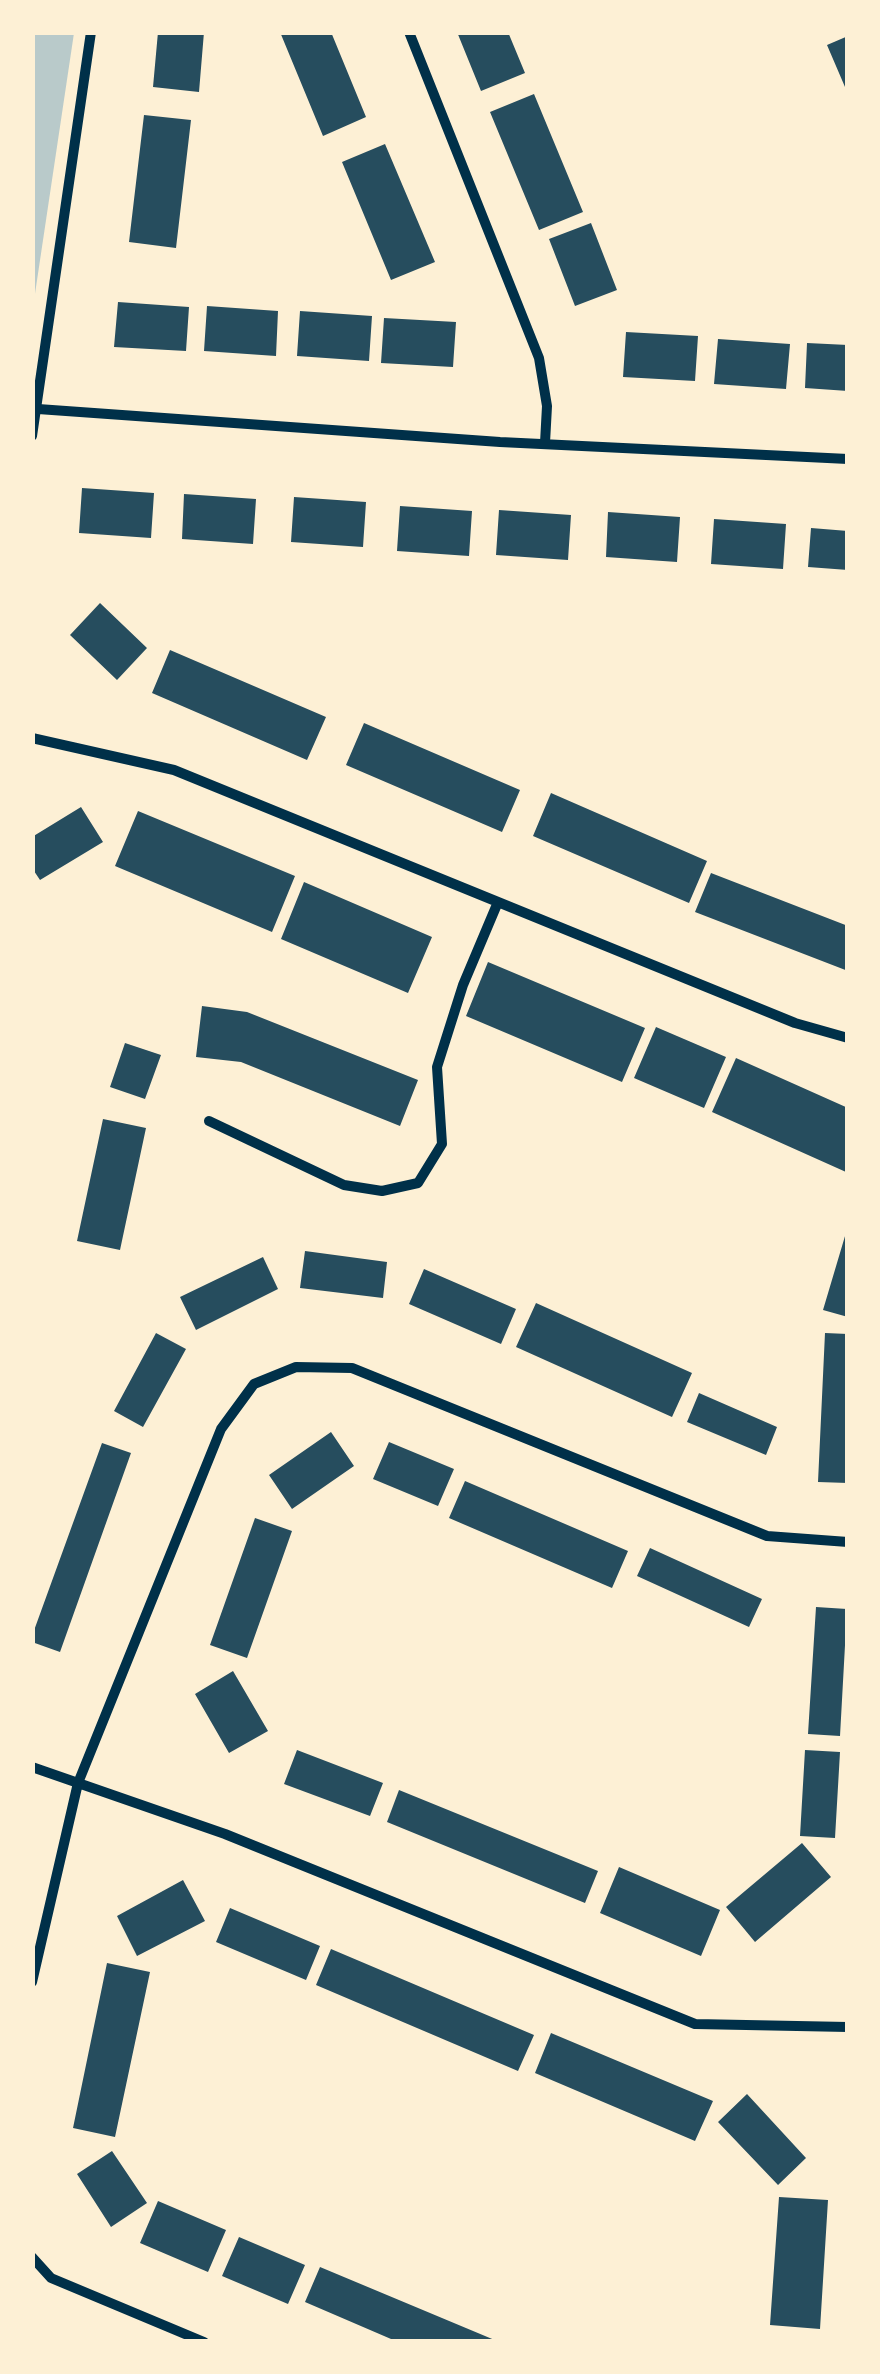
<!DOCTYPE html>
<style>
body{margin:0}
#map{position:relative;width:880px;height:2374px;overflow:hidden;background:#fdf0d5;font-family:Montserrat,sans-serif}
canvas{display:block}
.frame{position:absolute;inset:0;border:35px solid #fdf0d5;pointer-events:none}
</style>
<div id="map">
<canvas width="880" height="2374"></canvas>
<div class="frame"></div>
</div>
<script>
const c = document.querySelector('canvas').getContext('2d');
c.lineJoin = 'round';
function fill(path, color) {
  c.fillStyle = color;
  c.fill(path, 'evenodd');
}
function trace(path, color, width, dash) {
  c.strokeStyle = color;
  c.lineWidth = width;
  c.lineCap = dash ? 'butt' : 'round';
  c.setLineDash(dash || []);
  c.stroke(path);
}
fill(new Path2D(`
 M 33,32 L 74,33 L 33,307 L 32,33 Z`), '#b9caca');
fill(new Path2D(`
 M 158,32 L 204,32 L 199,92 L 153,87 Z
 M 280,32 L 331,32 L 366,117 L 323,136 Z
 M 457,32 L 508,32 L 525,73 L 481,91 Z
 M 848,36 L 848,94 L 827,45 Z
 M 534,94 L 583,212 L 539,230 L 490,112 Z
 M 144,115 L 191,120 L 176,248 L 129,242 Z
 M 385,144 L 435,262 L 391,280 L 342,162 Z
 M 591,223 L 617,290 L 575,306 L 549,239 Z
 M 118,302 L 189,307 L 186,351 L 114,347 Z
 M 207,306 L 278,311 L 276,356 L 204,351 Z
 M 300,311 L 372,316 L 369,361 L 297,356 Z
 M 384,318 L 456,322 L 453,367 L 381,363 Z
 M 626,332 L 698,336 L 695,381 L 623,377 Z
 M 718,339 L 790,344 L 786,389 L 714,384 Z
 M 807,343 L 848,345 L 848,391 L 805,388 Z
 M 82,488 L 154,493 L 151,538 L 79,533 Z
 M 184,494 L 256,499 L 253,544 L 182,539 Z
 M 294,497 L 366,502 L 363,547 L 291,542 Z
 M 400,506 L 472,511 L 469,556 L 397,551 Z
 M 499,510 L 571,515 L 568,560 L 496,555 Z
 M 608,512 L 680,517 L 677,562 L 606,557 Z
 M 714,519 L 786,524 L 783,569 L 711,564 Z
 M 811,528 L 848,531 L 848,570 L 808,567 Z
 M 100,603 L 147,648 L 117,680 L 70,635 Z
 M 170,650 L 326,717 L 307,760 L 152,693 Z
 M 364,723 L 520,790 L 502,832 L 346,765 Z
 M 551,793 L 707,861 L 689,903 L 533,836 Z
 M 81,807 L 103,842 L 40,880 L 32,868 L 32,837 Z
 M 138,811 L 295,876 L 272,932 L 115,866 Z
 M 711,873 L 848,926 L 848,971 L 695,912 Z
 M 304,882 L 432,937 L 408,993 L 281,939 Z
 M 488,962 L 645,1028 L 622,1082 L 466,1016 Z
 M 202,1006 L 247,1012 L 418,1080 L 400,1126 L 241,1062 L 196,1057 Z
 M 656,1027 L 726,1057 L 704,1108 L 634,1078 Z
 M 125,1043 L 161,1055 L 145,1099 L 110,1087 Z
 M 736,1058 L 848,1108 L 846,1172 L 712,1112 Z
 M 103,1119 L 146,1128 L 120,1250 L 77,1241 Z
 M 848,1226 L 848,1317 L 823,1310 Z
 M 305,1251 L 387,1262 L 383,1298 L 300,1288 Z
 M 263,1257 L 278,1289 L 196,1330 L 180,1297 Z
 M 424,1269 L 516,1309 L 501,1344 L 409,1304 Z
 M 536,1303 L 692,1373 L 672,1417 L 516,1347 Z
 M 156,1333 L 186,1349 L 143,1427 L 114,1411 Z
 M 825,1333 L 848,1334 L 848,1483 L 818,1482 Z
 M 699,1393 L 777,1427 L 766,1455 L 687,1422 Z
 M 331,1432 L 354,1466 L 292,1509 L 269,1475 Z
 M 389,1442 L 454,1469 L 438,1506 L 373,1479 Z
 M 102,1443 L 131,1453 L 60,1652 L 32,1642 L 32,1636 Z
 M 465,1481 L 628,1551 L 612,1588 L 449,1518 Z
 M 255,1518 L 292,1531 L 247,1658 L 210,1645 Z
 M 650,1548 L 762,1599 L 749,1627 L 637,1576 Z
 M 816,1607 L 847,1609 L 840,1736 L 808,1734 Z
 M 233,1671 L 268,1731 L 229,1753 L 195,1694 Z
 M 297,1750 L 383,1783 L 370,1816 L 284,1784 Z
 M 805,1750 L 840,1752 L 835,1838 L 800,1836 Z
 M 399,1790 L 598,1871 L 585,1903 L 387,1822 Z
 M 802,1843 L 831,1877 L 755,1942 L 726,1907 Z
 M 619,1867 L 720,1910 L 701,1956 L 600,1913 Z
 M 183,1880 L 205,1921 L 137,1956 L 117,1916 Z
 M 230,1908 L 320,1946 L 306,1980 L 216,1942 Z
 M 331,1949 L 534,2035 L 518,2071 L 316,1985 Z
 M 107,1963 L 150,1972 L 115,2137 L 73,2128 Z
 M 551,2033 L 713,2101 L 695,2141 L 535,2073 Z
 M 747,2094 L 806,2158 L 778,2185 L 718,2122 Z
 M 112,2151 L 147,2203 L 111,2227 L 77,2174 Z
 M 779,2197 L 828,2200 L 820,2329 L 770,2325 Z
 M 158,2201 L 226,2230 L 208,2272 L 140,2243 Z
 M 239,2237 L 305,2265 L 288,2304 L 222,2276 Z
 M 320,2267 L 497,2341 L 497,2342 L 398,2342 L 305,2302 Z`), '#264d5e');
trace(new Path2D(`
 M 409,32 L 539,358 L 547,406 L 545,443
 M 38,409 L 500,442 L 848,459
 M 32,436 L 91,32
 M 32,738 L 174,770 L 795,1023 L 848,1038
 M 209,1121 L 344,1185 L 382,1191 L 418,1183 L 442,1144 L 437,1067 L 463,985 L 498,902
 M 32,1767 L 225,1834 L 695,2024 L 848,2027
 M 32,1982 L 78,1783 L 221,1429 L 254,1384 L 296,1367 L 352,1368 L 767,1536 L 848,1542
 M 32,2257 L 51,2278 L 204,2342`), '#003049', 10);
</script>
